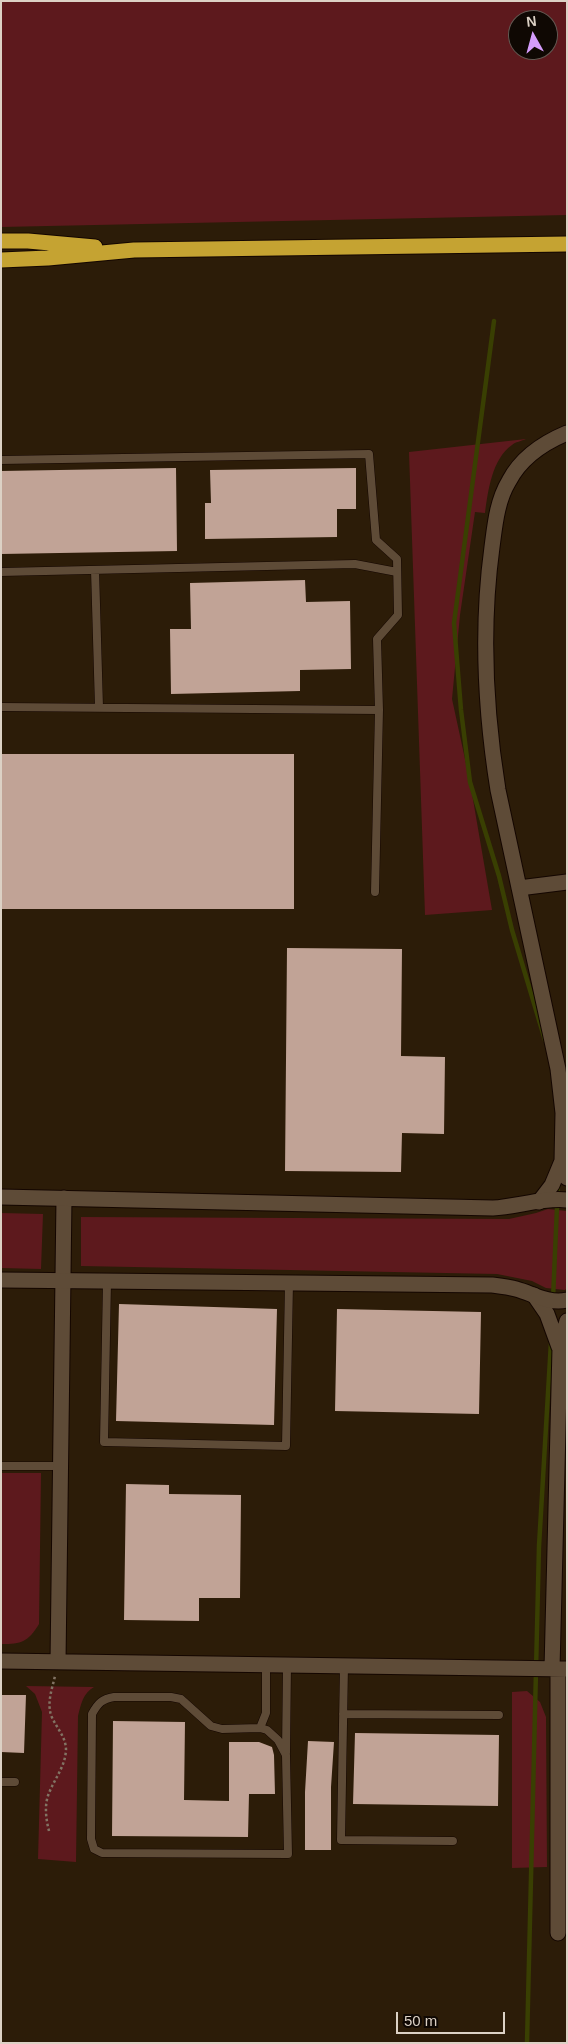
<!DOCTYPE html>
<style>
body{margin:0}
#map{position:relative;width:568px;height:2044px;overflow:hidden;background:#2c1c08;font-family:Arial,sans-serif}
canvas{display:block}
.frame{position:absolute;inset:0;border:2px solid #dcd1c5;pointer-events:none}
.north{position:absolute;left:508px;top:10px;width:50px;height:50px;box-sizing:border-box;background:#0f0803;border:1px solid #615851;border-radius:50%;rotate:353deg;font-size:14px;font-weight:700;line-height:20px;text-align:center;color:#dcd1c5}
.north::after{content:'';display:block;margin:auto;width:18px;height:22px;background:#d49cfb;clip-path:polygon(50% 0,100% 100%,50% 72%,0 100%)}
.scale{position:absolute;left:396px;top:2012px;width:109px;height:22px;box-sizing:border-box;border:2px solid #dcd1c5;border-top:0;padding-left:6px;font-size:15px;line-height:18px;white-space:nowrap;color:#dcd1c5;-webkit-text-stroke:4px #0f0803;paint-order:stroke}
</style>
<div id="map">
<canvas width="568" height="2044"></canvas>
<div class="frame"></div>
<div class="north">N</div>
<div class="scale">50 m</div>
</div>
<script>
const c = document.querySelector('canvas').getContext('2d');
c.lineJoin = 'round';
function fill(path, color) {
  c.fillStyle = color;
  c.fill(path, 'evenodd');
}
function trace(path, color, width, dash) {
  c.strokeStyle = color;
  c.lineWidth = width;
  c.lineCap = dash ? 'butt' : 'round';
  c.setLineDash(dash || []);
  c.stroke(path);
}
fill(new Path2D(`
 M 1,1 L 567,1 L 567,215 L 1,227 ZM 518,20 L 548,20 L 548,50 L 518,50 Z
 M 526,439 C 522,441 515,442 512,445 C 492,459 488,491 485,513 L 475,512 L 460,615 L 452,699 L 470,782 L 492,910 L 425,915 L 409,452 Z
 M 548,1209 L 567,1211 L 567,1288 L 565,1290 L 546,1288 L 532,1281 L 497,1274 L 81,1266 L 81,1217 L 509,1219 L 536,1213 Z
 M 1,1213 L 43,1214 L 41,1269 L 1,1268 Z
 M 1,1473 L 41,1473 L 39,1624 C 28,1642 22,1644 1,1644 Z
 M 26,1686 L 94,1687 C 83,1693 81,1704 78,1716 L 76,1862 L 38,1859 L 42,1712 L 35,1694 Z
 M 527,1691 L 540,1702 L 546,1717 L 547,1867 L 512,1868 L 512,1692 Z`), '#5d191d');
trace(new Path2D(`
 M 494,321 L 454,623 L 461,710 L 470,782 L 499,876 L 512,930 L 545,1040
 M 553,1299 L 558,1184
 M 527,2043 L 539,1546 L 551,1342`), '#393f02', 4.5);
fill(new Path2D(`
 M 176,468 L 177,551 L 1,554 L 1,471 Z
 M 356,468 L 356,509 L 337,509 L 337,537 L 205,539 L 205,503 L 211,503 L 210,470 Z
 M 305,580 L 306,602 L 350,601 L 351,669 L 300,670 L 300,691 L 171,694 L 170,629 L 191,629 L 190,583 Z
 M 1,754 L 294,754 L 294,909 L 1,909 Z
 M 287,948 L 402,949 L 401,1056 L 445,1057 L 444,1134 L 402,1133 L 401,1172 L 285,1171 Z
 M 119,1304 L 277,1309 L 274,1425 L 116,1421 Z
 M 337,1309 L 481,1312 L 479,1414 L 335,1411 Z
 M 126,1484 L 169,1485 L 169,1494 L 241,1495 L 240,1598 L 199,1598 L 199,1621 L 124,1620 Z
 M 1,1695 L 26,1695 L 24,1753 L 1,1752 Z
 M 113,1721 L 185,1722 L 184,1800 L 229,1801 L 229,1742 L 259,1742 L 272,1747 L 274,1755 L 275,1794 L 249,1794 L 248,1837 L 112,1836 Z
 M 355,1733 L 499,1735 L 498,1806 L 353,1804 Z
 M 308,1741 L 334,1742 L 331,1787 L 331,1850 L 305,1850 L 305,1792 Z`), '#c1a396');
const lane = new Path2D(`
 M 1,460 L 369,454 L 376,540 L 397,559 L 398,615 L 377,639 L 379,710 L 1,707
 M 95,570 L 99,707
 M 1,572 L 355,564 L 397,572
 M 375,892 L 379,710
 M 107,1282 L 104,1442 L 286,1446 L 289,1283
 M 1,1466 L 61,1466
 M 344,1666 L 341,1840 L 453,1841
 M 114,1697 L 171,1697 L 181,1699 L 211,1726 L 222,1729 L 260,1728 L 267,1730 L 278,1740 L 286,1755 L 288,1854 L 102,1853 L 94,1849 L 91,1839 L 92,1714 C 98,1703 102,1699 114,1697 Z
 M 343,1714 L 499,1715
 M 260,1728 L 266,1713 L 266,1665
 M 286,1753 L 287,1665
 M 1,1782 L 15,1782`);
const street = new Path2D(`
 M 567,433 C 543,443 521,458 509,481 C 497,501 495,524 492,547 C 481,628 485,709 498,790 L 558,1069 L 563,1113 L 562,1161 L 567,1178
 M 519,888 L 567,882
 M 539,1202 L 552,1185 L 562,1161
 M 534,1295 L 547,1314 L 559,1347
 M 1,1661 L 567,1669
 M 58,1662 L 64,1198
 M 552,1669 L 560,1348 L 567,1321
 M 558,1933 L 558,1669`);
const secondary = new Path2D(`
 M 1,1197 L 493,1208 C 516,1207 545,1197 567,1200
 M 1,1280 L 492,1285 C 500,1286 509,1287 516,1289 C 534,1294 548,1304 567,1300`);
const highway = new Path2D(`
 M 1,241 L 28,241 L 95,247
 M 1,260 L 48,258 L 134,250 L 567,244`);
trace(lane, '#140600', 9);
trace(street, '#140600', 17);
trace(secondary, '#140600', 17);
trace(highway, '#140600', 17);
trace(new Path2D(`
 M 49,1831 C 46,1819 44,1805 49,1793 C 55,1778 65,1767 66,1750 C 66,1736 56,1728 51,1715 C 47,1702 52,1689 55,1676`), '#827464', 2.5, [2.5, 2.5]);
trace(lane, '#5e4b37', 8);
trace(street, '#5e4b37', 15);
trace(secondary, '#5e4b37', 15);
trace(highway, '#c5a332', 15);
</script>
